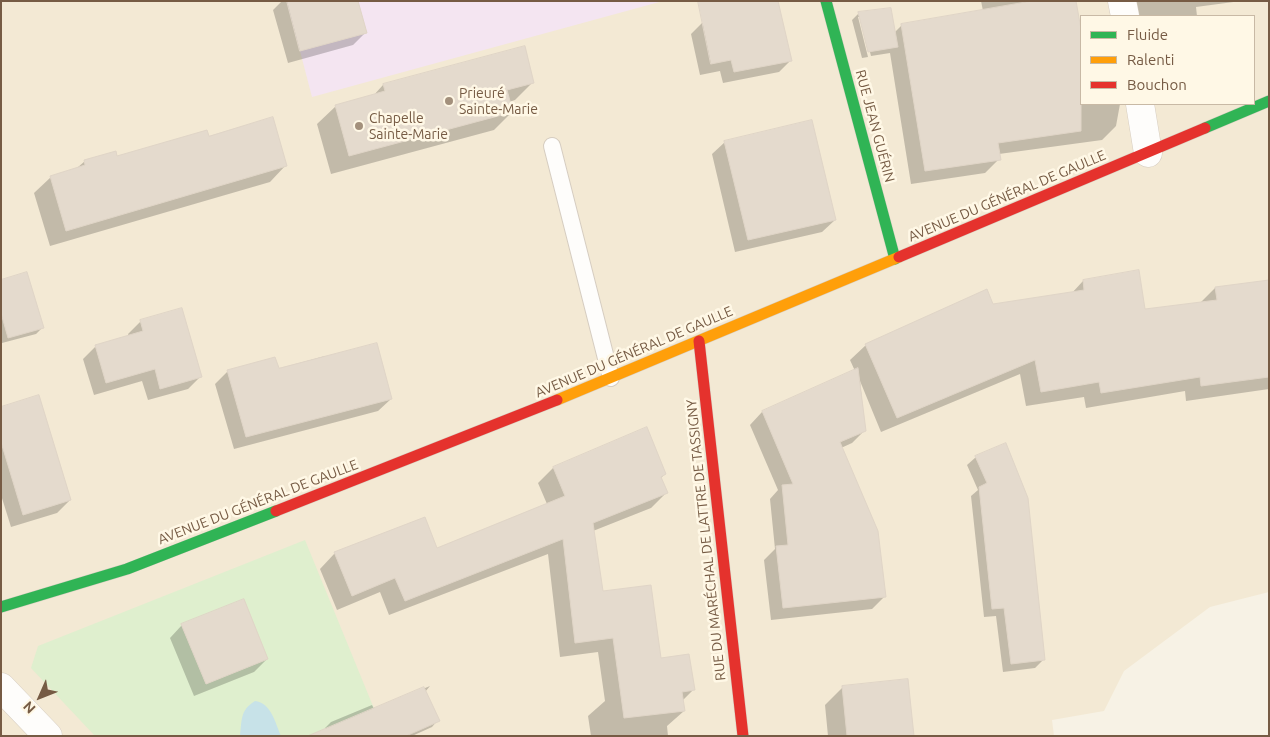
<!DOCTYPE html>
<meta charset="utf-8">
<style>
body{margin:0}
#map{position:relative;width:1270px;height:737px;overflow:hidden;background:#f7f2e5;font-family:Ubuntu,sans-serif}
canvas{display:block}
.frame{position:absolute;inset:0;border:2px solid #765b44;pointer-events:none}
.legend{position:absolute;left:1080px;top:15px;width:175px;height:90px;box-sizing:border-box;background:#fff8e6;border:1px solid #c8b9a5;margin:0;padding:6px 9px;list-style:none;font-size:15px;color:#765b44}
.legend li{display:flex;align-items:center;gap:10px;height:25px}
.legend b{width:25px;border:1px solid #c8b9a5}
.north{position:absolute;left:15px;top:672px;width:50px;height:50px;-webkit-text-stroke:4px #fff8e6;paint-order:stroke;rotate:226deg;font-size:14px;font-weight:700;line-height:20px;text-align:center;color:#765b44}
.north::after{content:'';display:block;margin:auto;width:18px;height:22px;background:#765b44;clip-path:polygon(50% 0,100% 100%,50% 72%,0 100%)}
</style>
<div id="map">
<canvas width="1270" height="737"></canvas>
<div class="frame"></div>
<ul class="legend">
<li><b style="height:6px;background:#30b455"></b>Fluide</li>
<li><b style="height:6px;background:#ff9f0a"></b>Ralenti</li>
<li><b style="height:6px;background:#e5322d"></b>Bouchon</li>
</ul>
<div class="north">N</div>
</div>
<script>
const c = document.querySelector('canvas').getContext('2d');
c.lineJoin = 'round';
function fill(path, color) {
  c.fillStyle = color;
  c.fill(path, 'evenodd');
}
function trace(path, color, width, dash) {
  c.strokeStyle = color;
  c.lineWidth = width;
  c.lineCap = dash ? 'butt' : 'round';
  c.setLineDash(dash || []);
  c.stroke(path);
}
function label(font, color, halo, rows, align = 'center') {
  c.font = font + ' Ubuntu,sans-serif';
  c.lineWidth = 5;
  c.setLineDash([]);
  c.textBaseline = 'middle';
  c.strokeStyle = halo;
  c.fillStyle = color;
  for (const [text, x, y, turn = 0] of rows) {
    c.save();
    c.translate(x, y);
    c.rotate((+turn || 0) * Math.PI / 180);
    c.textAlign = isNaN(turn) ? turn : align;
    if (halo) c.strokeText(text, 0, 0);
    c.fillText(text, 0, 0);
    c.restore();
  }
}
fill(new Path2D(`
 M 1,1 L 1269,1 L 1269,592 L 1210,607 L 1124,671 L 1104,711 L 1052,720 L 1054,736 L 1,736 ZM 1081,16 L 1254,16 L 1254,104 L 1081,104 Z`), '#f3e9d4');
fill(new Path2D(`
 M 287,1 L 663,1 L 312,97 Z`), '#f4e5f1');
fill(new Path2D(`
 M 305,540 L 384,733 L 381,736 L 95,736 L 31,668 L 38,646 Z`), '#dfefce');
fill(new Path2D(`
 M 255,701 C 271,703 275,722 281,736 L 240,736 C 242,720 240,710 255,701 Z`), '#c7e2e8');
fill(new Path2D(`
 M 282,1 L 357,1 L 366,32 L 353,45 L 288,63 L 273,10 Z
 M 981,1 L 1075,1 L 1081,41 L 1081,104 L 1120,104 L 1116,126 L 1102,140 L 999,154 L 999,159 L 985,173 L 911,184 L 890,53 L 871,56 L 861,17 L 858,17 L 868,57 L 862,58 L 852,20 L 859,13 L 894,33 L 902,25 L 983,11 Z
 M 1134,1 L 1241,1 L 1196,7 L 1197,16 L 1137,16 Z
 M 702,23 L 791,60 L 779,72 L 723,83 L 720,71 L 700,75 L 691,34 Z
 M 525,48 L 533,82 L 515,100 L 509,102 L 512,112 L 494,130 L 331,174 L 317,124 L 336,106 L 373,96 L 383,85 Z
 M 208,138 L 286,165 L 270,182 L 50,246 L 34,193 L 51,177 L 77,168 L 85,161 L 116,157 Z
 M 725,142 L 835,220 L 822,232 L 735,252 L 712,154 Z
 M 1,281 L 42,328 L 36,334 L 2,343 Z
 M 1083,281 L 1143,310 L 1200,303 L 1215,288 L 1269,281 L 1269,389 L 1186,401 L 1185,391 L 1086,408 L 1084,397 L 1026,406 L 1020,374 L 881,432 L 860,381 L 865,430 L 852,443 L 841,448 L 885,596 L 872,609 L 771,620 L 764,560 L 775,549 L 770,499 L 778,490 L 750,425 L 762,412 L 855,371 L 850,360 L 866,345 L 993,306 L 1071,294 Z
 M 141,321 L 201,376 L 188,389 L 148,400 L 142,381 L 94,395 L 83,359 L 96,346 L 129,337 L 128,334 Z
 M 325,356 L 326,359 L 391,399 L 378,411 L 234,449 L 215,384 L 228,371 L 278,369 Z
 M 1,408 L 70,500 L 57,513 L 11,527 L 1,495 Z
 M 1005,444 L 1044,659 L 1035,668 L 1003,672 L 996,616 L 984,617 L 971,496 L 978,490 L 967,465 L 976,457 Z
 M 553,468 L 665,474 L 661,478 L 666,493 L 651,508 L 593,531 L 602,593 L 659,659 L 693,690 L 682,701 L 684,711 L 667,726 L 668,736 L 591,736 L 588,716 L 605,701 L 598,652 L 560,657 L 548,554 L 389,615 L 380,592 L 337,610 L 320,569 L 335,553 L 436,549 L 547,504 L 538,483 Z
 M 182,625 L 267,659 L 254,672 L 194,696 L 170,638 Z
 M 906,681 L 912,736 L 828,736 L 825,705 L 842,688 Z
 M 430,686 L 425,692 L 438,720 L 432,727 L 412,736 L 328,736 L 325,728 L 331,722 L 372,705 L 374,709 Z`), '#0003');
const building = new Path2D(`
 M 287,1 L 358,1 L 367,33 L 300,51 Z
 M 698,1 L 778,1 L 792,61 L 734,72 L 731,60 L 711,64 Z
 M 1032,1 L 1076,1 L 1081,29 L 1081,131 L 998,143 L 1001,160 L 925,171 L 901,24 Z
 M 891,8 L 898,47 L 868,52 L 858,12 Z
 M 525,46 L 534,83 L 507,90 L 513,112 L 349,156 L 335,105 L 385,91 L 383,84 Z
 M 273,117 L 287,166 L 66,231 L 50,176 L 85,165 L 84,160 L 116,151 L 117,156 L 207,130 L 209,136 Z
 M 812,120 L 836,220 L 748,240 L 724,141 Z
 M 1139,270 L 1145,309 L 1217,300 L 1215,287 L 1269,280 L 1269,377 L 1201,386 L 1200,377 L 1101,393 L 1099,382 L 1041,392 L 1035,360 L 897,418 L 865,344 L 987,289 L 993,304 L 1084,290 L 1083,280 Z
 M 27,272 L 44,328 L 8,338 L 1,313 L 1,280 Z
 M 182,308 L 202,377 L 160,389 L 155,369 L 106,383 L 95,345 L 143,331 L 140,320 Z
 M 377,343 L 392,399 L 246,437 L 227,370 L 275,357 L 279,368 Z
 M 858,368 L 866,431 L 840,442 L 878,531 L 886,597 L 783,608 L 776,546 L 788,545 L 782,485 L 793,484 L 762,411 Z
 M 39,395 L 71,500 L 23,515 L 1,442 L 1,407 Z
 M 647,427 L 666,474 L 661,477 L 668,493 L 593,523 L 603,591 L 651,585 L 661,658 L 689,654 L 695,690 L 682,692 L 685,711 L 624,718 L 613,638 L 575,643 L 563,539 L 405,601 L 395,578 L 352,596 L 334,552 L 425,517 L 437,548 L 565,496 L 553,467 Z
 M 1006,443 L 1028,498 L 1045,660 L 1011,664 L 1004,608 L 992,609 L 979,487 L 987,483 L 975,456 Z
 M 244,599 L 268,659 L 206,684 L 181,624 Z
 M 908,679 L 914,736 L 847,736 L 842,686 Z
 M 424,687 L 440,721 L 406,736 L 308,736 Z`);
fill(building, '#e4dacd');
trace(building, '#e0d5c7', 1);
const lane = new Path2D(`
 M 552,146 L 611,378`);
const street = new Path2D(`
 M 1122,1 L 1125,16
 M 1140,104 L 1148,153
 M 1,687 L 48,736`);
const fast = new Path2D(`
 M 826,1 L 895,259
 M 1205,128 L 1269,101
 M 1,607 L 127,569 L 276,511`);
const slow = new Path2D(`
 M 557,400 L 899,257`);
const jam = new Path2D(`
 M 899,257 L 1205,128
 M 699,341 L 743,736
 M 276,511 L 557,400`);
trace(lane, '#d6cdc1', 18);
trace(street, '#d6cdc1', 29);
trace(fast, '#d7cec2', 12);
trace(slow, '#d7cec2', 12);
trace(jam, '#d7cec2', 12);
trace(lane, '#fefdfb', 16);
trace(street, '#fefdfb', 28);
trace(fast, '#30b455', 11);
trace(slow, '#ff9f0a', 11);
trace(jam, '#e5322d', 11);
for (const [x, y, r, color] of [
 [449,101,5,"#a3907c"],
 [359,126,5,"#a3907c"]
]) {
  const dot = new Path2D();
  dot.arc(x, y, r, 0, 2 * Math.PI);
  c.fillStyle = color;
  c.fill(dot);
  trace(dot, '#fff8e6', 2);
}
label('14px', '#765b44', '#fff8e6', [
 ["Prieuré",459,93],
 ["Sainte-Marie",459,109],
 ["Chapelle",369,118],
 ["Sainte-Marie",369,134]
], 'left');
label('14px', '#765b44', '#fff8e6', [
 ["RUE JEAN GUÉRIN",875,126,75],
 ["AVENUE DU GÉNÉRAL DE GAULLE",1007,196,-23],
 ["AVENUE DU GÉNÉRAL DE GAULLE",634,352,-23],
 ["AVENUE DU GÉNÉRAL DE GAULLE",258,502,-21],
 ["RUE DU MARÉCHAL DE LATTRE DE TASSIGNY",706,540,-96]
]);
</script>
